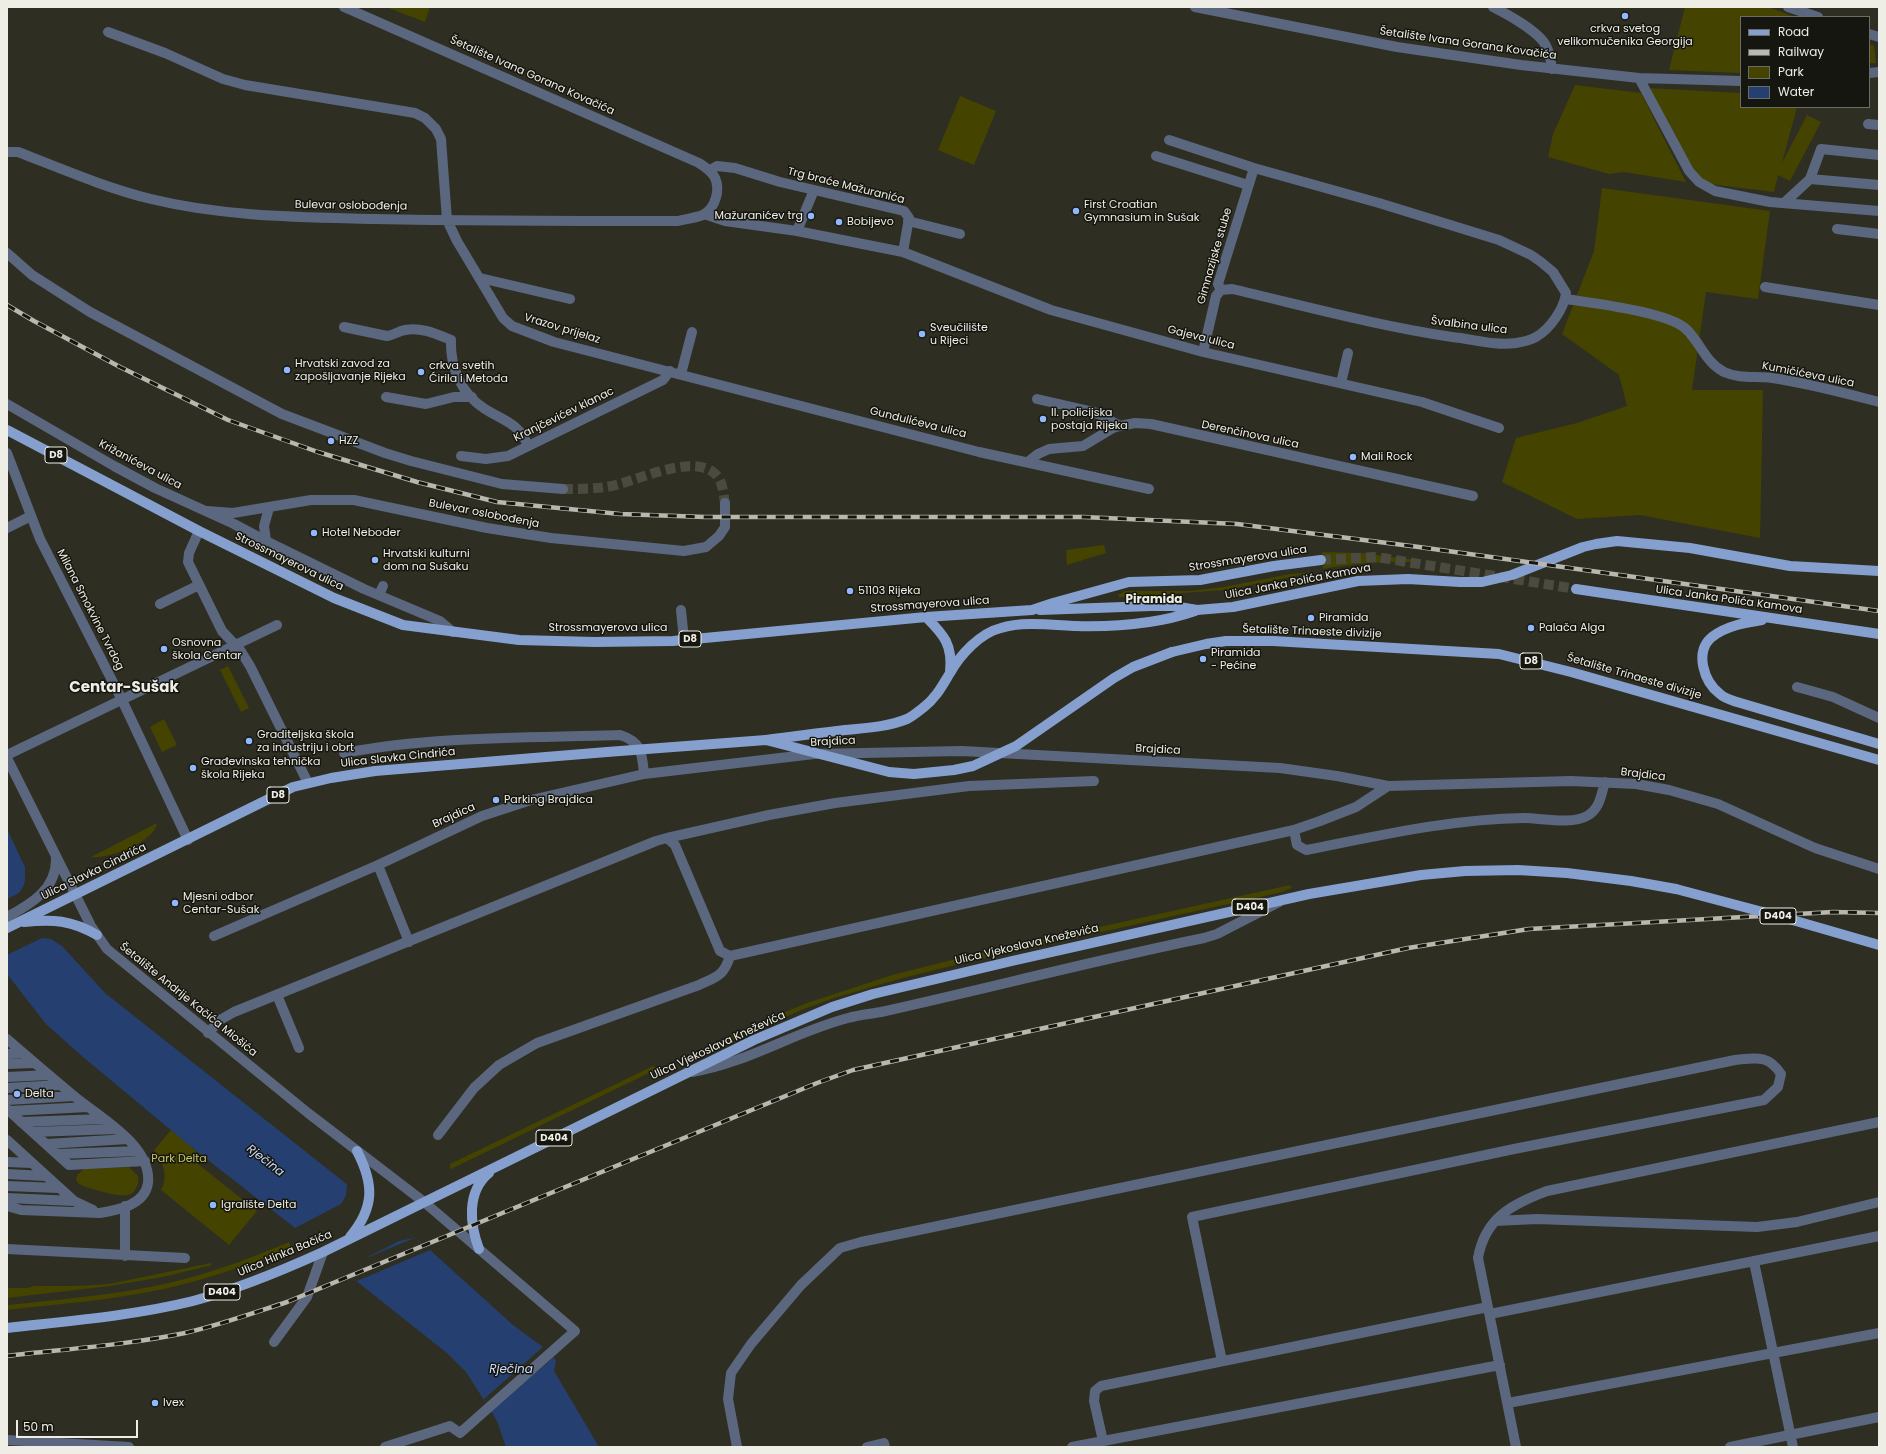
<!DOCTYPE html>
<meta charset="utf-8">
<style>
body{margin:0}
#map{position:relative;width:1886px;height:1454px;overflow:hidden;background:#2e2e22;font-family:Poppins,sans-serif}
canvas{display:block}
.frame{position:absolute;inset:0;border:8px solid #eeeee6;pointer-events:none}
.legend{position:absolute;left:1740px;top:16px;width:130px;height:92px;box-sizing:border-box;background:#161610;border:1px solid #6c6c66;margin:0;padding:5px 7px;list-style:none;font-size:12px;color:#eeeee6}
.legend li{display:flex;align-items:center;gap:8px;height:20px}
.legend b{width:20px;border:1px solid #6c6c66}
.scale{position:absolute;left:16px;top:1420px;width:122px;height:18px;box-sizing:border-box;border:2px solid #eeeee6;border-top:0;padding-left:5px;font-size:12px;line-height:14px;white-space:nowrap;color:#eeeee6;-webkit-text-stroke:3px #161610;paint-order:stroke}
</style>
<div id="map">
<canvas width="1886" height="1454"></canvas>
<div class="frame"></div>
<ul class="legend">
<li><b style="height:5px;background:#85a0cf"></b>Road</li>
<li><b style="height:5px;background:#b8b8af"></b>Railway</li>
<li><b style="height:11px;background:#444300"></b>Park</li>
<li><b style="height:11px;background:#254070"></b>Water</li>
</ul>
<div class="scale">50 m</div>
</div>
<script>
const c = document.querySelector('canvas').getContext('2d');
c.lineJoin = 'round';
function fill(path, color) {
  c.fillStyle = color;
  c.fill(path, 'evenodd');
}
function trace(path, color, width, dash) {
  c.strokeStyle = color;
  c.lineWidth = width;
  c.lineCap = dash ? 'butt' : 'round';
  c.setLineDash(dash || []);
  c.stroke(path);
}
function label(font, color, halo, rows, align = 'center') {
  c.font = font + ' Poppins,sans-serif';
  c.lineWidth = 3;
  c.setLineDash([]);
  c.textBaseline = 'middle';
  c.strokeStyle = halo;
  c.fillStyle = color;
  for (const [text, x, y, turn = 0] of rows) {
    c.save();
    c.translate(x, y);
    c.rotate((+turn || 0) * Math.PI / 180);
    c.textAlign = isNaN(turn) ? turn : align;
    if (halo) c.strokeText(text, 0, 0);
    c.fillText(text, 0, 0);
    c.restore();
  }
}
fill(new Path2D(`
 M 386,7 L 430,7 L 425,22 Z
 M 1685,7 L 1768,7 L 1795,17 L 1741,17 L 1741,73 L 1669,70 Z
 M 1869,44 L 1874,46 L 1876,63 L 1869,63 Z
 M 1575,85 L 1641,93 L 1686,182 L 1624,172 L 1609,174 L 1548,157 L 1553,134 Z
 M 1647,88 L 1741,93 L 1741,107 L 1797,107 L 1782,163 L 1807,115 L 1821,122 L 1790,181 L 1778,175 L 1774,192 L 1701,183 Z
 M 960,96 L 996,111 L 974,165 L 938,150 Z
 M 1602,188 L 1770,211 L 1758,299 L 1706,292 L 1692,390 L 1763,390 L 1760,538 L 1640,515 L 1577,519 L 1502,482 L 1516,438 L 1577,423 L 1627,406 L 1619,375 L 1562,334 L 1594,251 Z
 M 1104,545 L 1106,553 L 1067,565 L 1066,550 Z
 M 1322,552 L 1361,553 L 1417,560 L 1414,562 C 1383,562 1354,563 1323,569 Z
 M 1315,572 L 1226,590 L 1124,597 L 1119,597 L 1118,595 L 1125,591 L 1189,591 L 1224,587 L 1290,574 Z
 M 228,666 L 249,708 L 241,712 L 220,670 Z
 M 164,719 L 177,745 L 162,752 L 150,727 Z
 M 157,823 C 154,843 108,859 91,857 Z
 M 1290,885 L 1292,888 L 1278,893 L 979,959 L 899,979 L 834,998 L 801,1010 L 730,1042 L 726,1040 L 727,1037 L 742,1030 L 807,1003 L 892,975 L 968,956 Z
 M 653,1066 L 656,1068 L 655,1070 L 451,1169 L 450,1168 L 450,1164 Z
 M 171,1130 L 203,1157 L 198,1164 L 257,1211 L 229,1245 L 161,1190 C 169,1176 163,1162 154,1150 Z
 M 129,1167 L 138,1176 L 138,1184 C 136,1188 135,1192 131,1194 C 120,1199 94,1189 83,1186 L 78,1183 L 76,1179 L 78,1174 L 84,1169 Z
 M 289,1242 L 291,1247 C 250,1265 208,1279 164,1289 C 113,1300 59,1304 7,1310 L 7,1305 C 55,1300 102,1296 150,1287 C 198,1278 244,1261 289,1242 Z
 M 211,1263 L 212,1265 L 163,1277 L 110,1286 L 7,1298 L 7,1288 L 27,1288 L 34,1286 L 74,1286 L 109,1284 Z`), '#444300');
fill(new Path2D(`
 M 7,829 L 62,946 L 105,993 L 430,1250 L 513,1325 L 551,1353 L 556,1361 L 554,1371 L 599,1447 L 506,1447 L 497,1421 L 491,1411 L 466,1372 L 448,1354 L 350,1276 L 295,1228 L 190,1146 L 83,1057 L 46,1024 L 7,974 Z`), '#254070');
fill(new Path2D(`
 M 25,866 L 62,946 L 51,939 L 42,938 L 7,955 L 7,899 L 19,893 L 23,887 L 25,881 Z
 M 347,1183 L 423,1245 L 430,1250 L 357,1281 L 350,1276 L 295,1228 L 341,1204 L 346,1195 ZM 414,1238 L 362,1260 L 399,1241 Z
 M 544,1346 L 554,1357 L 491,1411 L 484,1399 Z`), '#2e2e22');
trace(new Path2D(`
 M 563,489 C 577,489 592,489 606,487 C 634,483 687,454 713,472 C 723,479 723,492 725,503`), '#4b4b3f', 10, [10, 5]);
trace(new Path2D(`
 M 1321,560 L 1376,557 L 1576,589`), '#4b4b3f', 10, [10, 5]);
trace(new Path2D(`
 M 1195,7 L 1397,47 L 1521,65 L 1639,78 L 1741,81
 M 1493,7 C 1507,14 1542,33 1547,48 C 1550,54 1551,62 1552,69
 M 1788,7 L 1818,17
 M 108,32 L 165,53 L 223,79 L 245,85 L 391,109 L 415,113 L 425,118 L 436,129 L 441,139 L 447,220 L 457,241 L 503,318 L 512,326 L 554,342 L 979,452 L 1149,489
 M 1869,34 L 1879,37
 M 1869,73 L 1879,72
 M 1639,78 L 1689,171 L 1699,182 L 1715,191 L 1770,202 L 1879,211
 M 1868,124 L 1879,125
 M 1169,140 L 1254,168 L 1379,203 L 1499,240 L 1531,255 L 1541,262 L 1553,272 L 1566,293 C 1564,309 1550,329 1536,337 C 1531,340 1522,342 1516,343 C 1495,346 1473,339 1452,337 C 1378,326 1305,306 1232,289 L 1221,290
 M 7,152 L 18,152 C 62,169 106,188 151,199 C 225,217 300,217 375,219 C 476,221 577,221 678,221 C 686,219 695,218 703,215 C 716,208 721,188 714,176 C 710,170 705,167 699,163 L 344,7
 M 1156,156 L 1248,185
 M 710,170 L 717,166 L 735,168 L 780,182 L 904,211 L 909,218 L 903,252
 M 1810,179 L 1879,185
 M 1784,203 L 1810,179 L 1821,149 L 1879,155
 M 704,214 L 725,221 L 797,231 L 903,252 L 1051,310 L 1203,352 L 1422,402 L 1499,428
 M 908,221 L 960,234
 M 1837,229 L 1879,234
 M 797,231 L 814,190
 M 7,253 L 32,275 L 90,312 L 282,414 L 385,453 L 411,461 L 502,484 L 563,489
 M 480,278 L 570,299
 M 1765,287 L 1879,305
 M 1566,299 C 1592,303 1668,312 1686,329 C 1700,342 1705,362 1724,372 C 1739,379 1756,376 1772,378 C 1808,383 1844,393 1879,402
 M 344,327 L 387,336 C 394,335 399,331 405,330 C 422,327 436,334 451,340 C 450,367 461,394 485,409 C 504,421 519,423 528,446
 M 1203,352 L 1216,296 L 1221,290 L 1218,284 L 1254,168
 M 681,374 L 692,332
 M 1341,383 L 1348,353
 M 386,397 L 426,404 L 454,397 L 472,397
 M 1037,399 L 1094,412 L 1120,426
 M 7,404 L 114,466 L 155,488 L 234,524 L 266,541 L 364,589 L 440,621 L 453,632
 M 7,453 L 40,539 L 122,700 L 188,840
 M 461,456 L 486,459 L 508,456 L 663,380 L 670,371
 M 1028,462 L 1038,454 L 1049,449 L 1083,446 L 1113,428 L 1120,426 L 1135,423 L 1151,424 L 1473,496
 M 207,511 L 233,513 L 311,500 L 354,500 L 487,528 L 551,538 L 684,551 L 706,547 L 719,536 L 725,527 L 725,503
 M 7,528 L 31,516
 M 199,531 L 189,553 L 188,562 L 222,631 L 240,650 L 250,666 L 308,783
 M 266,541 L 264,526 L 269,508
 M 379,595 L 383,586
 M 160,604 L 199,585
 M 681,610 L 684,640
 M 1797,687 L 1833,697 L 1879,718
 M 344,753 C 434,736 528,738 620,735 C 642,742 642,753 644,774
 M 7,755 L 277,625
 M 7,758 L 91,926 L 107,949 L 308,1113 L 424,1202 L 575,1331 L 460,1433 L 450,1426 L 385,1447
 M 1294,830 L 1297,845 L 1306,850 C 1378,836 1450,819 1524,818 C 1542,818 1571,825 1587,816 C 1600,809 1601,795 1605,782
 M 667,838 L 769,815 L 835,803 L 969,786 L 1094,781
 M 7,917 C 31,904 57,889 56,858
 M 214,936 L 378,865
 M 409,942 L 378,865 L 393,858 L 482,816 L 531,800 L 644,774 L 814,754 L 962,751 L 1280,768 L 1337,776 L 1388,786 L 1571,781 L 1636,784 L 1669,790 L 1718,804 L 1815,848 L 1879,869
 M 277,995 L 299,1048
 M 208,1033 L 220,1020 L 234,1012 L 656,841 L 667,838 L 675,845 L 720,951 L 730,956 L 1294,830 L 1320,821 L 1356,807 L 1388,786
 M 7,1039 C 29,1058 51,1077 74,1096 C 99,1117 152,1145 148,1183 C 145,1205 118,1210 100,1213 L 21,1210 L 7,1206
 M 7,1054 L 23,1053
 M 7,1064 L 35,1063
 M 692,1072 C 747,1063 794,1032 848,1018 C 859,1015 870,1014 881,1012 C 989,988 1096,960 1204,938 L 1217,934 L 1279,902
 M 7,1077 L 49,1075
 M 7,1088 L 61,1085
 M 7,1100 L 74,1096
 M 7,1109 L 69,1165 L 145,1161
 M 9,1111 L 88,1107
 M 21,1122 L 103,1119
 M 33,1132 L 116,1129
 M 438,1135 L 474,1088 L 499,1065 L 537,1043 L 699,985 C 716,977 724,976 730,956
 M 7,1140 L 74,1201 L 93,1210
 M 46,1144 L 128,1139
 M 58,1154 L 138,1151
 M 7,1162 L 31,1163
 M 7,1174 L 45,1176
 M 7,1186 L 59,1188
 M 7,1198 L 74,1201
 M 125,1206 L 125,1256
 M 1495,1221 L 1537,1219 L 1757,1227 L 1797,1222 L 1879,1202
 M 7,1249 L 185,1258
 M 1754,1262 L 1793,1447
 M 1490,1314 L 1879,1236
 M 274,1342 L 307,1297 L 323,1252
 M 1508,1403 L 1879,1333
 M 7,1440 L 129,1447
 M 1103,1441 L 1094,1401 L 1095,1391 L 1101,1386 L 1488,1307
 M 737,1447 L 728,1399 L 731,1373 L 751,1344 L 801,1285 L 840,1248 L 861,1242 L 1735,1060 C 1755,1058 1768,1054 1781,1074 L 1778,1087 L 1764,1100 L 1514,1149 L 1192,1217 L 1222,1361
 M 867,1447 L 884,1443 L 885,1447
 M 1072,1447 L 1500,1365
 M 1516,1447 L 1478,1258 C 1485,1218 1512,1204 1547,1191 L 1879,1122
 M 1730,1447 L 1879,1417`), '#5a677e', 10);
trace(new Path2D(`
 M 7,430 L 199,531 L 334,598 L 403,625 L 519,640 L 595,642 L 673,641 L 926,617 L 1032,610 L 1053,603 L 1129,582 L 1200,580 L 1274,566 L 1321,560
 M 1576,589 L 1879,634
 M 1040,610 L 1151,606 L 1173,606 L 1197,610 L 1233,607 L 1358,581 L 1408,579 L 1460,582 L 1482,582 L 1512,575 L 1583,547 L 1596,544 L 1617,541 L 1690,548 L 1790,566 L 1879,571
 M 926,617 C 944,635 953,645 950,672
 M 1762,620 C 1744,623 1726,626 1712,637 C 1694,652 1704,682 1720,694 C 1724,698 1731,700 1737,702 L 1879,744
 M 1172,652 L 1206,644 L 1226,641 L 1273,641 L 1499,654 L 1571,672 L 1879,760
 M 766,740 C 792,737 818,733 845,730 C 865,728 887,727 907,719 C 913,716 919,711 924,707 C 936,698 942,686 950,673 C 960,655 980,633 1001,628 C 1022,621 1053,625 1076,626 C 1116,627 1158,624 1195,611
 M 24,922 C 53,919 71,920 97,935
 M 7,928 L 293,787 L 331,778 L 375,771 L 607,752
 M 350,1237 C 375,1207 374,1184 357,1151
 M 479,1249 C 470,1225 466,1192 489,1173
 M 7,1328 C 69,1321 132,1316 193,1301 C 238,1289 281,1271 323,1252 L 754,1040 L 832,1007 L 873,994 L 1012,961 L 1309,894 L 1421,875 L 1465,871 L 1518,870 L 1567,873 L 1631,881 L 1676,889`), '#85a0cf', 10);
const rail = new Path2D(`
 M 7,305 L 34,321 L 120,367 L 228,420 L 318,452 L 417,482 L 497,502 L 620,514 L 705,517 L 1083,517 L 1237,524 L 1419,547 L 1879,611
 M 7,1356 C 66,1349 127,1345 185,1333 C 220,1325 253,1313 287,1302 L 817,1083 L 853,1070 L 1408,948 L 1529,929 L 1833,912 L 1879,913`);
trace(rail, '#b8b8af', 4.5);
trace(rail, '#161610', 3, [9]);
trace(new Path2D(`
 M 607,752 L 766,740 L 889,772 L 914,774 L 954,770 L 973,766 L 1016,746 L 1114,678 L 1133,667 L 1172,652
 M 1676,889 L 1789,919 L 1879,945`), '#85a0cf', 10);
for (const [x, y, r, color] of [
 [1625,16,4,"#91b8fd"],
 [1076,211,4,"#91b8fd"],
 [811,216,4,"#91b8fd"],
 [839,222,4,"#91b8fd"],
 [922,334,4,"#91b8fd"],
 [287,370,4,"#91b8fd"],
 [421,372,4,"#91b8fd"],
 [1043,419,4,"#91b8fd"],
 [331,441,4,"#91b8fd"],
 [1353,457,4,"#91b8fd"],
 [314,533,4,"#91b8fd"],
 [375,560,4,"#91b8fd"],
 [850,591,4,"#91b8fd"],
 [1311,618,4,"#91b8fd"],
 [1531,628,4,"#91b8fd"],
 [164,649,4,"#91b8fd"],
 [1203,659,4,"#91b8fd"],
 [249,741,4,"#91b8fd"],
 [193,768,4,"#91b8fd"],
 [496,800,4,"#91b8fd"],
 [175,903,4,"#91b8fd"],
 [17,1094,4,"#91b8fd"],
 [213,1205,4,"#91b8fd"],
 [155,1403,4,"#91b8fd"]
]) {
  const dot = new Path2D();
  dot.arc(x, y, r, 0, 2 * Math.PI);
  c.fillStyle = color;
  c.fill(dot);
  trace(dot, '#161610', 1.5);
}
for (const [x, y, w] of [
 [56,455,22],
 [690,639,22],
 [1531,661,22],
 [278,795,22],
 [1250,907,36],
 [1778,916,36],
 [554,1138,36],
 [222,1292,36]
]) {
  const box = new Path2D();
  box.roundRect(x - w / 2, y - 8, w, 16, 3);
  c.fillStyle = '#161610';
  c.fill(box);
  trace(box, '#eeeee6', 1);
}
label('bold 10px', '#eeeee6', null, [
 ["D8",56,455],
 ["D8",690,639],
 ["D8",1531,661],
 ["D8",278,795],
 ["D404",1250,907],
 ["D404",1778,916],
 ["D404",554,1138],
 ["D404",222,1292]
]);
label('11px', '#eeeee6', '#161610', [
 ["crkva svetog",1625,29,"center"],
 ["velikomučenika Georgija",1625,42,"center"],
 ["First Croatian",1084,205],
 ["Gymnasium in Sušak",1084,218],
 ["Mažuranićev trg",803,216,"right"],
 ["Bobijevo",847,222],
 ["Sveučilište",930,328],
 ["u Rijeci",930,341],
 ["Hrvatski zavod za",295,364],
 ["zapošljavanje Rijeka",295,377],
 ["crkva svetih",429,366],
 ["Ćirila i Metoda",429,379],
 ["II. policijska",1051,413],
 ["postaja Rijeka",1051,426],
 ["HZZ",339,441],
 ["Mali Rock",1361,457],
 ["Hotel Neboder",322,533],
 ["Hrvatski kulturni",383,554],
 ["dom na Sušaku",383,567],
 ["51103 Rijeka",858,591],
 ["Piramida",1319,618],
 ["Palača Alga",1539,628],
 ["Osnovna",172,643],
 ["škola Centar",172,656],
 ["Piramida",1211,653],
 ["- Pećine",1211,666],
 ["Graditeljska škola",257,735],
 ["za industriju i obrt",257,748],
 ["Građevinska tehnička",201,762],
 ["škola Rijeka",201,775],
 ["Parking Brajdica",504,800],
 ["Mjesni odbor",183,897],
 ["Centar-Sušak",183,910],
 ["Delta",25,1094],
 ["Igralište Delta",221,1205],
 ["Ivex",163,1403]
], 'left');
label('11px', '#eeeee6', '#161610', [
 ["Šetalište Ivana Gorana Kovačića",1468,44,8],
 ["Šetalište Ivana Gorana Kovačića",532,76,24],
 ["Trg braće Mažuranića",846,186,14],
 ["Bulevar oslobođenja",351,206,1],
 ["Gimnazijske stube",1215,256,-74],
 ["Švalbina ulica",1469,326,7],
 ["Vrazov prijelaz",562,329,17],
 ["Gajeva ulica",1201,338,14],
 ["Kumičićeva ulica",1808,375,11],
 ["Kranjčevićev klanac",564,415,-26],
 ["Gundulićeva ulica",918,423,14],
 ["Derenčinova ulica",1250,435,12],
 ["Križanićeva ulica",140,465,28],
 ["Bulevar oslobođenja",484,514,11],
 ["Strossmayerova ulica",1248,559,-9],
 ["Strossmayerova ulica",289,562,26],
 ["Ulica Janka Polića Kamova",1298,582,-11],
 ["Ulica Janka Polića Kamova",1729,600,8],
 ["Strossmayerova ulica",930,605,-4],
 ["Milana Smokvine Tvrdog",90,610,63],
 ["Strossmayerova ulica",608,628],
 ["Šetalište Trinaeste divizije",1312,632,2],
 ["Šetalište Trinaeste divizije",1634,677,16],
 ["Brajdica",833,742,-3],
 ["Brajdica",1158,750,3],
 ["Ulica Slavka Cindrića",398,758,-6],
 ["Brajdica",1643,775,7],
 ["Brajdica",454,816,-24],
 ["Ulica Slavka Cindrića",94,872,-26],
 ["Ulica Vjekoslava Kneževića",1027,945,-13],
 ["Šetalište Andrije Kačića Miošića",188,1000,39],
 ["Ulica Vjekoslava Kneževića",718,1046,-25],
 ["Ulica Hinka Bačića",285,1254,-23]
]);
label('11px', '#c5c666', '#161610', [
 ["Park Delta",179,1159]
]);
label('bold 12px', '#eeeee6', '#161610', [
 ["Piramida",1154,600]
]);
label('italic 12px', '#cbdefd', '#161610', [
 ["Rječina",265,1161,38],
 ["Rječina",511,1370]
]);
label('bold 15px', '#eeeee6', '#161610', [
 ["Centar-Sušak",124,688]
]);
</script>
